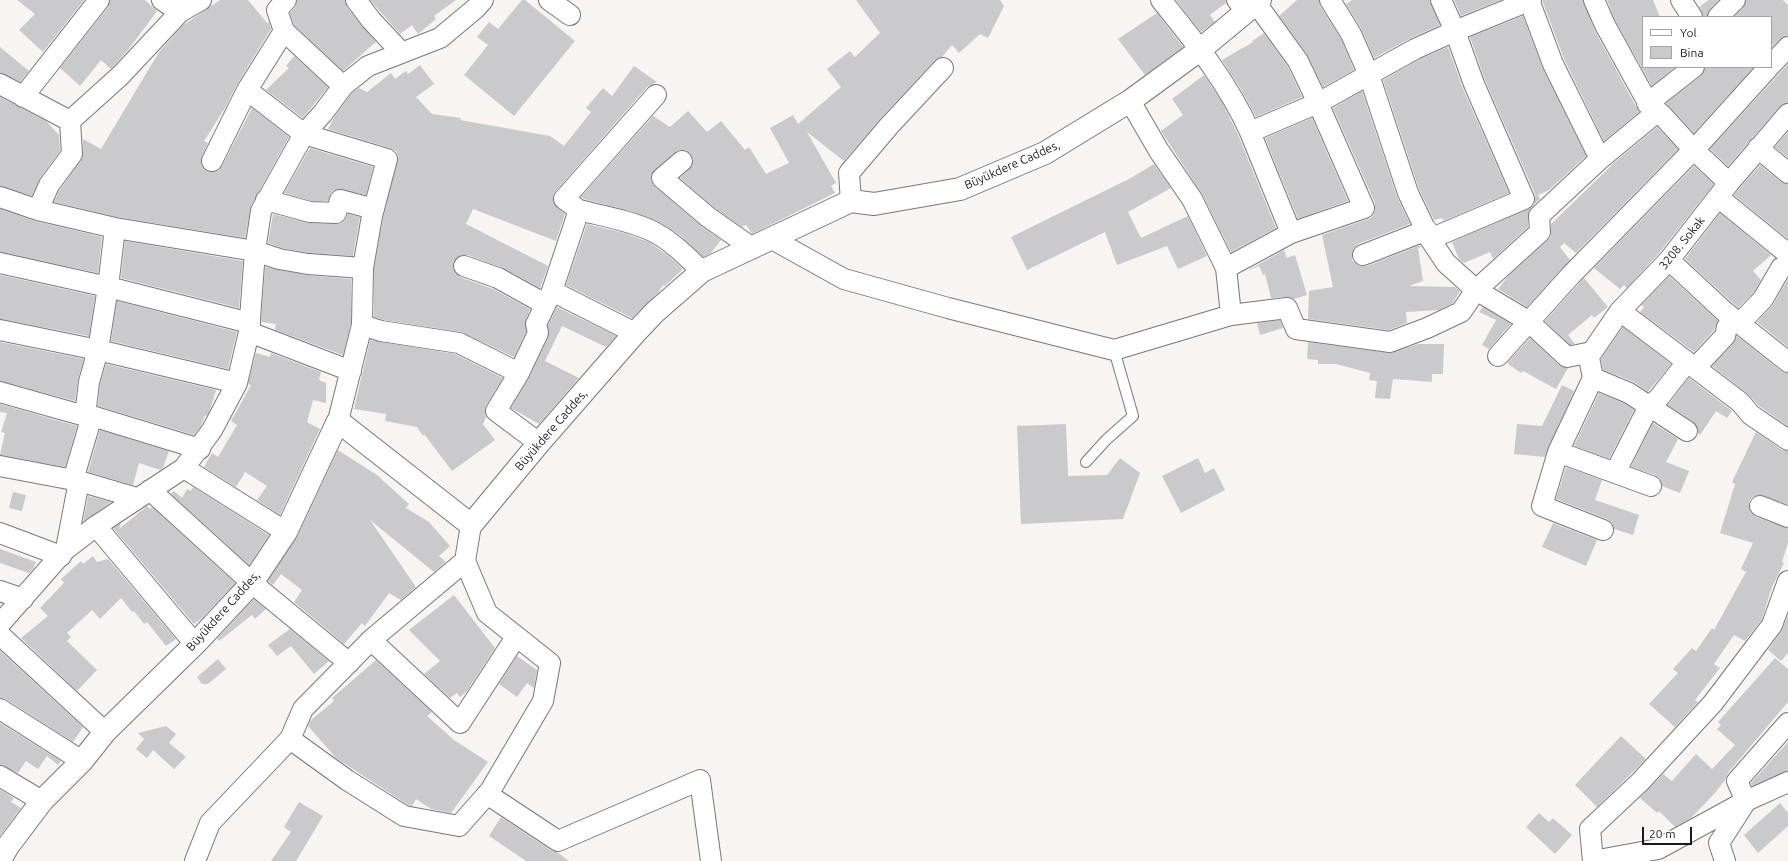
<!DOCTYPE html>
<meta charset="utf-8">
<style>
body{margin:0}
#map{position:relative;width:1788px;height:861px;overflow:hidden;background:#f7f4f2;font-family:Ubuntu,sans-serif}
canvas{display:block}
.legend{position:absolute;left:1642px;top:16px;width:130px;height:52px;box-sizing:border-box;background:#fff;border:1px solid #a4a4a4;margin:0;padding:5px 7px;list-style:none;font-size:12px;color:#1c1b1b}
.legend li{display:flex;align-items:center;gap:8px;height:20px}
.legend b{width:20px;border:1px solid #a4a4a4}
.scale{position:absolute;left:1642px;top:827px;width:50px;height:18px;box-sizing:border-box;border:2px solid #1c1b1b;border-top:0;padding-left:5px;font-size:12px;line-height:14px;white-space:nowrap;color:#1c1b1b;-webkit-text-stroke:3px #fff;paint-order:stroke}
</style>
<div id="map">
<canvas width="1788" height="861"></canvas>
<ul class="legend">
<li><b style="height:5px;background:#fff"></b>Yol</li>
<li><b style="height:11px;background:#cac9cc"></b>Bina</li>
</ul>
<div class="scale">20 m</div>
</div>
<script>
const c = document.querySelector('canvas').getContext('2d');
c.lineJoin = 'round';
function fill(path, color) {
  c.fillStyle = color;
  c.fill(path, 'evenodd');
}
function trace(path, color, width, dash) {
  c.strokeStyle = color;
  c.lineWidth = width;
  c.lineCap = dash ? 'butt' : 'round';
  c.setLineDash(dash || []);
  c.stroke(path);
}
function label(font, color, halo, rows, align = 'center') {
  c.font = font + ' Ubuntu,sans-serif';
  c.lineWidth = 3;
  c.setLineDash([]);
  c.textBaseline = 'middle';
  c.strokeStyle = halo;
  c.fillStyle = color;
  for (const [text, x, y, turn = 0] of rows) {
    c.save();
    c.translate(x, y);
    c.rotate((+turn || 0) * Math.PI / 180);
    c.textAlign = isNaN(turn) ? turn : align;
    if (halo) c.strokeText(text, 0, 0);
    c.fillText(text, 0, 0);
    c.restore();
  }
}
fill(new Path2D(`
 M 17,0 L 84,0 L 43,52 L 19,30 L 35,14 Z
 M 110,0 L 145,0 L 157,11 L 129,49 L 113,67 L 111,69 L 101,60 L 80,86 L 60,68 L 108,7 Z
 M 220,0 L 248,0 L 267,23 L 269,22 L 271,29 L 237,84 L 225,108 L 204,141 L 208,143 L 202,156 L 201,162 L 202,167 L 207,171 L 212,172 L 218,171 L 222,166 L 252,108 L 289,137 L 251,206 L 245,238 L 117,217 L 54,202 L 59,191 L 81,160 L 83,153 L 83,139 L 101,149 L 159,52 L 182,26 Z
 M 297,0 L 345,0 L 347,7 L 376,42 L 343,71 L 294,25 L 290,13 L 295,7 Z
 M 370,0 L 456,0 L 434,16 L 436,19 L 418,34 L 412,25 L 400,34 Z
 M 522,0 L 525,0 L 575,41 L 514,116 L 464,75 L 488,45 L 477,37 L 489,22 L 498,29 Z
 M 856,0 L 1000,0 L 1004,6 L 988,38 L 980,34 L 959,53 L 952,45 L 942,57 L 935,60 L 881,118 L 844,161 L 807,132 L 836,183 L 831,186 L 835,193 L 752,234 L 746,225 L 742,227 L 715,208 L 680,178 L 690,169 L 693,164 L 693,159 L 690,153 L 685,150 L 680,150 L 675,152 L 654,170 L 651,175 L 651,181 L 655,187 L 701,226 L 721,240 L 711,253 L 703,257 L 681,236 L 659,222 L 630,211 L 584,199 L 581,197 L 653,116 L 670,127 L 688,111 L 707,132 L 721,121 L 745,150 L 749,147 L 766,174 L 789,163 L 770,128 L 793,115 L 798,124 L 841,87 L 827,69 L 850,51 L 855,57 L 880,33 Z
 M 1176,0 L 1226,0 L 1226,3 L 1210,15 L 1215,22 L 1201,32 Z
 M 1297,0 L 1319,0 L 1320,6 L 1341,39 L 1354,70 L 1323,87 L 1307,54 L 1279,16 Z
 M 1352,0 L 1430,0 L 1440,25 L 1409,39 L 1374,58 L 1361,28 L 1346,4 Z
 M 1454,0 L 1501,0 L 1461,16 Z
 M 1542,0 L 1583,0 L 1595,31 L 1639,112 L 1604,141 L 1564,59 Z
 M 1607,0 L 1653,0 L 1660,17 L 1643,17 L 1643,67 L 1675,67 L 1652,86 L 1615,20 Z
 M 1709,0 L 1719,0 L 1710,9 L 1707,17 L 1703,17 L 1699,7 Z
 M 1746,0 L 1783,0 L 1788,5 L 1788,36 L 1780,39 L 1771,48 L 1771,17 L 1734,17 L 1743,8 Z
 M 1157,13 L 1183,47 L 1145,75 L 1118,39 Z
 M 1523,16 L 1543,69 L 1586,156 L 1549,190 L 1538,195 L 1540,199 L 1533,205 L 1535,200 L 1535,194 L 1485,80 L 1470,37 Z
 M 1264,33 L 1288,67 L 1302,97 L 1256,117 L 1242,91 L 1222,60 L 1253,42 L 1252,41 Z
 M 0,47 L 29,71 L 20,82 L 0,73 Z
 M 1448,47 L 1463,89 L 1509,193 L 1443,221 L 1442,218 L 1434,220 L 1419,189 L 1383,80 L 1420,59 Z
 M 294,56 L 328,87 L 303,118 L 266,90 L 289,68 L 286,66 Z
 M 1788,64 L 1788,103 L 1779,107 L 1728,166 L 1710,149 Z
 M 420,65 L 434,84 L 416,97 L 432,114 L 461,118 L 460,120 L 550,136 L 564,146 L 591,112 L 586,108 L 603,88 L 612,96 L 634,66 L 657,82 L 647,87 L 555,192 L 553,197 L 554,204 L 565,214 L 556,241 L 473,209 L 466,224 L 548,266 L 540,288 L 503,268 L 468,255 L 462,255 L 456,258 L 453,262 L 453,268 L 456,274 L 460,277 L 493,289 L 530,309 L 526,319 L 526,332 L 514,357 L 461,332 L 384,320 L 374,317 L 374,269 L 383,218 L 398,156 L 396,151 L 390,148 L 328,129 L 335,116 L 351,94 L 359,88 L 367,92 L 391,73 L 395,79 L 406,71 L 408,74 Z
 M 1705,67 L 1754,67 L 1694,133 L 1666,103 L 1701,76 Z
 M 1204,75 L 1222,102 L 1239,137 L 1276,228 L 1231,252 L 1202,194 L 1161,131 L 1183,115 L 1172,99 Z
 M 1362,91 L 1397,197 L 1410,224 L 1358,244 L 1354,248 L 1352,253 L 1352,260 L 1356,264 L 1361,266 L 1367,266 L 1420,245 L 1421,247 L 1418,248 L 1423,281 L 1409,286 L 1455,287 L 1460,291 L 1453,303 L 1439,310 L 1406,312 L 1407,323 L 1389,330 L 1308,319 L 1309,291 L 1333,287 L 1322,235 L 1368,219 L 1373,216 L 1375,210 L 1375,203 L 1333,108 Z
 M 0,97 L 46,121 L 59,135 L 60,151 L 40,178 L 32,196 L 0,186 Z
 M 1312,118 L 1348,201 L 1298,219 L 1265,138 Z
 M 1657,127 L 1678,149 L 1576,253 L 1564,243 L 1560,247 L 1570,260 L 1527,307 L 1498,289 L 1509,275 L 1548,240 L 1551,236 L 1551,224 L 1612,165 L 1609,167 Z
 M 1788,132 L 1788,158 L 1775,147 Z
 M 310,148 L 373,167 L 366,195 L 338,189 L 332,192 L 328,201 L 312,201 L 284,193 Z
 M 1154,164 L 1171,188 L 1128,212 L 1141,238 L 1188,216 L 1207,256 L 1178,269 L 1167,246 L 1117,265 L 1105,232 L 1027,270 L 1011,237 L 1131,178 Z
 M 1760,165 L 1781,182 L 1788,184 L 1788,239 L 1734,195 Z
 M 1694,166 L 1714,184 L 1660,252 L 1627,288 L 1624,285 L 1620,289 L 1594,268 Z
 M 1531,207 L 1528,216 L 1528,227 L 1493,259 L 1490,252 L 1464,263 L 1459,259 L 1452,242 Z
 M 0,209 L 35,221 L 102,237 L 98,273 L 0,252 Z
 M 1720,213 L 1771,255 L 1753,271 L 1761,280 L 1754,292 L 1738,308 L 1685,259 Z
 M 273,214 L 310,223 L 340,224 L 345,220 L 348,214 L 360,217 L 353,256 L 309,253 L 282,248 L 268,243 Z
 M 587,224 L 624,233 L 649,242 L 666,254 L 683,269 L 665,286 L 663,285 L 658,293 L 632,318 L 566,285 Z
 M 125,241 L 243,261 L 239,308 L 121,278 Z
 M 1284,250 L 1287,258 L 1295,255 L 1307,295 L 1294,299 L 1286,297 L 1271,298 L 1265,274 L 1263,275 L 1259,266 L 1245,272 Z
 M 265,267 L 306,275 L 351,279 L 351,323 L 343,355 L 275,330 L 276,324 L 261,322 Z
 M 0,275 L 95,296 L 89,336 L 0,319 Z
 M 1669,276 L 1718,321 L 1714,330 L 1694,352 L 1640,312 L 1644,307 L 1641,305 Z
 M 1584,278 L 1608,307 L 1594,318 L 1592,315 L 1568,335 L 1575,344 L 1570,345 L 1545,321 Z
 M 1788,279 L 1788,347 L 1757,322 L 1773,305 Z
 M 117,301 L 237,332 L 228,369 L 111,341 Z
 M 557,307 L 616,336 L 606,347 L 562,326 L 545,361 L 579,378 L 539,424 L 511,408 L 529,378 L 548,338 L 548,325 Z
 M 1483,307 L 1511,324 L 1489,349 L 1482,345 L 1496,320 L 1479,312 Z
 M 1280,320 L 1283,328 L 1260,335 L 1257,323 Z
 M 1623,327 L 1671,364 L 1648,392 L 1634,382 L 1603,370 L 1601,359 Z
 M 1737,336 L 1781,371 L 1788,373 L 1788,426 L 1759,406 L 1747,393 L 1712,366 L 1733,344 Z
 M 1530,338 L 1559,365 L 1568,368 L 1556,389 L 1523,371 L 1521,373 L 1507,363 Z
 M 370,340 L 455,354 L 503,378 L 486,405 L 485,411 L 486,417 L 483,424 L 495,440 L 452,471 L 424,434 L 423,436 L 417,427 L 385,421 L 386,414 L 354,409 Z
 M 0,342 L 84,359 L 78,379 L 75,401 L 0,381 Z
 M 1308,342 L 1389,353 L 1418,344 L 1444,344 L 1443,374 L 1432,374 L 1432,382 L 1393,379 L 1390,399 L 1375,398 L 1377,381 L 1369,380 L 1370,373 L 1336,364 L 1318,364 L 1318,360 L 1307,359 Z
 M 256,353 L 270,357 L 271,353 L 321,372 L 319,380 L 326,383 L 326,403 L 313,400 L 307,422 L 320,429 L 280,515 L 257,500 L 267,486 L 245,472 L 236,487 L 204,467 L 212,453 L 218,457 L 237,425 L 231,421 L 251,385 L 248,384 Z
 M 106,364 L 216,390 L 210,410 L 207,416 L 205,415 L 201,426 L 194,435 L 98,406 L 100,384 Z
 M 1689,378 L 1732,411 L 1727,418 L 1716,411 L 1700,435 L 1698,433 L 1697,426 L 1694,422 L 1668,405 Z
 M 1562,385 L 1574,391 L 1545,457 L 1514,454 L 1517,424 L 1542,426 Z
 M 1599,393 L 1624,403 L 1634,410 L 1609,459 L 1574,446 Z
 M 0,404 L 77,426 L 65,467 L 0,455 L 5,433 L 1,432 L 7,413 L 0,412 Z
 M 1653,423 L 1678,439 L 1666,462 L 1689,471 L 1680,493 L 1662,486 L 1660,479 L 1655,475 L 1631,467 Z
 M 1066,424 L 1068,476 L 1107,475 L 1120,458 L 1140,473 L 1123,519 L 1021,524 L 1017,426 Z
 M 100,430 L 169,451 L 163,468 L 160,470 L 139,463 L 133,485 L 88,472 Z
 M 1756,432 L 1782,450 L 1788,451 L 1788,505 L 1759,495 L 1753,497 L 1749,502 L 1749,507 L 1751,513 L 1756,517 L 1788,528 L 1788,543 L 1782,562 L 1784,563 L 1772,587 L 1762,619 L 1745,641 L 1734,635 L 1714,664 L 1720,668 L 1695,700 L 1698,702 L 1675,727 L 1649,704 L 1678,673 L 1673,669 L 1692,648 L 1696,651 L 1712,628 L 1714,630 L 1746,572 L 1741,569 L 1753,543 L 1720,533 L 1735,484 L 1732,482 Z
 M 338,450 L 380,477 L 380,478 L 409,504 L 406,508 L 429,522 L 450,546 L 439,556 L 446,562 L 434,572 L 370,520 L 416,587 L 401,600 L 389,593 L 365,626 L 362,623 L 344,644 L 294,602 L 302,590 L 281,574 L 273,585 L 268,581 L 297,537 Z
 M 1198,458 L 1205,473 L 1214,468 L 1225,490 L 1181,513 L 1162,476 Z
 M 1566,467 L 1602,480 L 1595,500 L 1639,515 L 1633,535 L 1614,529 L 1612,523 L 1607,519 L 1556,499 Z
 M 193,487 L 269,535 L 249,565 L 171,494 L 174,491 L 182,498 L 187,489 L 191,491 Z
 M 13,492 L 26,495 L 22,511 L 9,508 Z
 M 88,496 L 111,502 L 83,522 Z
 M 147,506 L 150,509 L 152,507 L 235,583 L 201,619 L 194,624 L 113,528 L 121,523 L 119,529 Z
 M 1553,523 L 1597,540 L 1586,566 L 1542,547 Z
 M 0,549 L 36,562 L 33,569 L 29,573 L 0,563 Z
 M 93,556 L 97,562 L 108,559 L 176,639 L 166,646 L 147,622 L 144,624 L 134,611 L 132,612 L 121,598 L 100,619 L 92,610 L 67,633 L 71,637 L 67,641 L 97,670 L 77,691 L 21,638 L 48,616 L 40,608 L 64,583 L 61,579 L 81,561 L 83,564 Z
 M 454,595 L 495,648 L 467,691 L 460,697 L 457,693 L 450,698 L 424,674 L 440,661 L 409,630 Z
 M 254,599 L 266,609 L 255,619 L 252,615 L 219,641 L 217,639 Z
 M 1788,615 L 1788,653 L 1781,661 L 1768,650 L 1781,632 Z
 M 290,629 L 329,661 L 314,674 L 291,646 L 277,656 L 268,645 Z
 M 0,651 L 83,727 L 73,742 L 6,699 L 0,698 Z
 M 517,656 L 537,670 L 534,688 L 527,683 L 517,697 L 499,684 Z
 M 1775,658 L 1788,669 L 1788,702 L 1728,773 L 1726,779 L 1714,794 L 1691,818 L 1675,827 L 1659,811 L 1657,813 L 1640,798 L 1663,774 L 1672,781 L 1696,754 L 1712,769 L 1735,745 L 1717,729 L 1721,725 L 1718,722 Z
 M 218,659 L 226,669 L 208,684 L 202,684 L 197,677 Z
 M 376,660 L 432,712 L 427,716 L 454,740 L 488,762 L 451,813 L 431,809 L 416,799 L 412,806 L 408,805 L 336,758 L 308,726 L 310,721 L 334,701 L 332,698 Z
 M 0,723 L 61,761 L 58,765 L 47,756 L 38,769 L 26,761 L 18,773 L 0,765 Z
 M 166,726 L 176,734 L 169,743 L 186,757 L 174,769 L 153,750 L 147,758 L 136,749 L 144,739 L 138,733 Z
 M 1621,736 L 1646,759 L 1597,807 L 1575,785 Z
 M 1788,742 L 1788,771 L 1752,786 L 1751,783 Z
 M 0,789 L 14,798 L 11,802 L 21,808 L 0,836 Z
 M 299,802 L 323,816 L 296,861 L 271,861 L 291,832 L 284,827 Z
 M 1780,803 L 1788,813 L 1788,826 L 1758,853 L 1744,835 Z
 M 1539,813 L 1549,822 L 1553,818 L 1572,835 L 1555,854 L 1526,827 Z
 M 501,817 L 552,851 L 557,852 L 569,861 L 526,861 L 489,836 Z`), '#cac9cc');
const lane = new Path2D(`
 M 1086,462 L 1106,440 L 1133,416 L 1114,350`);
const street = new Path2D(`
 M 162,0 L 180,12
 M 356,0 L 371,20 L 401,52
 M 549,0 L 570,15
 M 1161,0 C 1195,42 1228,83 1250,132 L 1318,103 L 1415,49 L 1455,31 L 1531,0
 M 1237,0 L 1246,11
 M 1330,0 L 1351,34 L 1369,75 L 1408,193 L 1430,239 L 1446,263 L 1476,290 L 1528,321 L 1567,357 L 1592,352 L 1620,311 L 1669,260 L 1729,183 L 1788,114
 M 1529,0 L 1553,64 L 1600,159
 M 1594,0 L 1605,25 L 1648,103 L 1694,67
 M 1681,0 L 1692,17
 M 1718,17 L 1735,0
 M 284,31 L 343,86
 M 1771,65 L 1788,47
 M 0,84 L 70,121 L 121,75 L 180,12 L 201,0
 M 247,90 L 304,134 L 387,159 L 372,216 L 363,268
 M 23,97 L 99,0
 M 1130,101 L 1159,151 L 1192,199 L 1226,268 L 1231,315
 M 1250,132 L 1291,233 L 1364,208 L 1318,103 L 1298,61 L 1256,3
 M 1758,148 L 1788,173
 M 212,161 L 247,90 L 284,31 L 277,10 L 286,0
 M 682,161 L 662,178 L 708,217 L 751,247
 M 0,197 L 38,210 L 115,228 L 255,251 L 279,259 L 308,264 L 363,268 L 362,325 L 338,421
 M 1718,197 L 1788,254
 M 266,200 L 310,212 L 336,213 L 340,200 L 374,209
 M 851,201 L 849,173 L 889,126 L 943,68
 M 38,210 L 49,185 L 72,154 L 70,121
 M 579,210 L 564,199 L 656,95
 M 772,239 L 844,279 L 948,308 L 1114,350 L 1231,315 L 1287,308 L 1296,329 L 1390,342 L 1427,328 L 1461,312 L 1476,290 L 1540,232 L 1539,216 L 1600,159 L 1657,112 L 1661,114 L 1693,149 L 1729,183
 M 1430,239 L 1524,199 L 1474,84 L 1455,31 L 1441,0
 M 1363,255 L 1427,230
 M 1669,260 L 1725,312 L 1788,362
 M 0,263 L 108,287 L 250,323
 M 464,266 L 498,278 L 545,304
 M 1226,268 L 1291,233
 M 552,291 L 635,333
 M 1620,311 L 1715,383 L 1740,402 L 1751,415 L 1788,440
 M 1739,324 L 1763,299 L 1781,268
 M 362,325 L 381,331 L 459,343 L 519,373 L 496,411 L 539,443
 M 0,330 L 98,350 L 237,383
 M 249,332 L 351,371
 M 1588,353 L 1593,378 L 1558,452 L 1651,486
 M 1498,356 L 1571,275 L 1703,140 L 1769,67
 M 1695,368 L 1725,336 L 1727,327 L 1734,320
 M 519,373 L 538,333 L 536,324 L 552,291 L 579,210 C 603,216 632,221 654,232 C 673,242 687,257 702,271
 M 1593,378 L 1629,393 L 1687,431
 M 0,392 L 85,416 L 92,416 L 200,449
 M 85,416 L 89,382 L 98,350 L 108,287 L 115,228
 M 1558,452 L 1542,506 L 1603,530
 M 0,466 L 79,481 L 137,498
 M 184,468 L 286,532
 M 1615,473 L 1649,406 L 1658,399 L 1687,362
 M 73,480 L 92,416
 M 150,490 L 252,583 L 349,663
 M 1760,506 L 1788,517
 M 96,526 L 195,644
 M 0,533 L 61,556
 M 66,549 L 79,481
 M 1788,581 L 1772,625 L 1713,703 L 1640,782 L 1590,829 L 1593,861 L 1658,849 L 1746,801 L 1788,782
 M 0,591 L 23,599
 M 0,624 L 66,549 L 96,526 L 184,468 L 212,430 L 237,383 L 249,332 L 255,251 L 261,211 L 304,134 L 323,113 L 343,86 L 368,66 L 440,38 L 476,8 L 483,0
 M 0,635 L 105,732
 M 371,640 L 460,723 L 516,637
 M 0,709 L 82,761
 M 290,739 L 347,780 L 404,816 L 459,826 L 490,791 L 543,701 L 550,663 L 487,613 L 465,561
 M 0,776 L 42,801
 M 487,794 L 558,841 L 700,780 L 711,861
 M 195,861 L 210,823 L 290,739 L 303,709 L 371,640 L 465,561 L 471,525
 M 1725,861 L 1719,843 L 1746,801 L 1737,781 L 1788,723`);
const secondary = new Path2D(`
 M 1648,103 L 1657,112
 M 0,860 L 8,846 L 42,801 L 82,761 L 105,732 L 195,644 L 252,583 L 286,532 L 338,421 L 471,525 L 539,443 L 635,333 L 655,312 L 702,271 L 851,201 L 874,204 L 960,189 L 1045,153 L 1130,101 L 1201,49 L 1260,0`);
trace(lane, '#7b7877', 12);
trace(street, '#7b7877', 22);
trace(secondary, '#7b7877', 24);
trace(lane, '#fff', 10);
trace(street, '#fff', 20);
trace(secondary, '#fff', 22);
label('12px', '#1c1b1b', '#fff', [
 ["Büyükdere Caddes,",1012,165,-24],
 ["3208. Sokak",1682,243,-51],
 ["Büyükdere Caddes,",551,430,-49],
 ["Büyükdere Caddes,",223,611,-48]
]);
</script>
